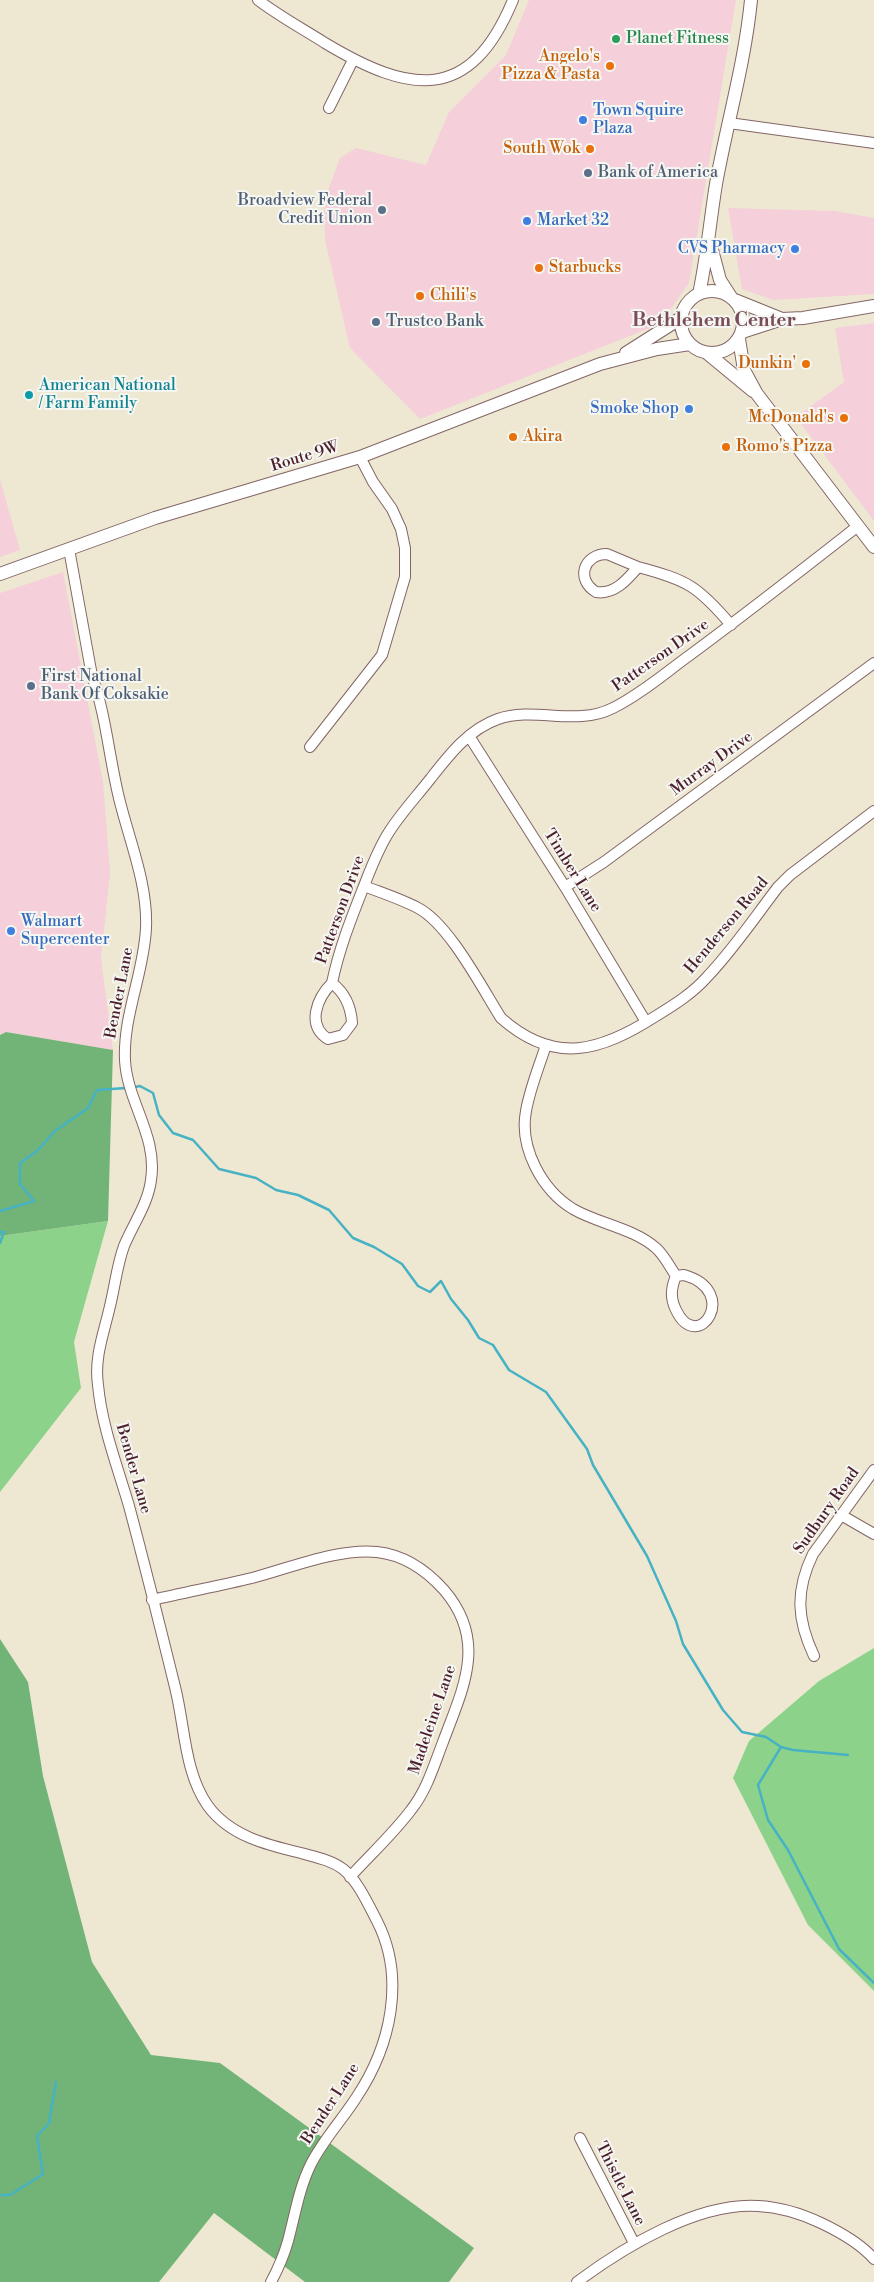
<!DOCTYPE html>
<style>
body{margin:0}
canvas{display:block;background:#eee8d2}
</style>
<canvas width="874" height="2282"></canvas>
<script>
const c = document.querySelector('canvas').getContext('2d');
c.lineJoin = 'round';
function fill(path, color) {
  c.fillStyle = color;
  c.fill(path, 'evenodd');
}
function trace(path, color, width, dash) {
  c.strokeStyle = color;
  c.lineWidth = width;
  c.lineCap = dash ? 'butt' : 'round';
  c.setLineDash(dash || []);
  c.stroke(path);
}
function label(font, color, halo, rows, align = 'center') {
  c.font = font + ' "Libre Bodoni",serif';
  c.lineWidth = 4;
  c.setLineDash([]);
  c.textBaseline = 'middle';
  c.strokeStyle = halo;
  c.fillStyle = color;
  for (const [text, x, y, turn = 0] of rows) {
    c.save();
    c.translate(x, y);
    c.rotate((+turn || 0) * Math.PI / 180);
    c.textAlign = isNaN(turn) ? turn : align;
    if (halo) c.strokeText(text, 0, 0);
    c.fillText(text, 0, 0);
    c.restore();
  }
}
fill(new Path2D(`
 M 529,0 L 736,0 L 689,283 L 660,324 L 420,419 L 350,348 L 325,240 L 324,201 L 340,158 L 356,148 L 426,165 L 449,112 L 506,55 Z
 M 728,208 L 835,211 L 874,218 L 874,294 L 773,300 L 742,289 Z
 M 874,323 L 874,521 L 796,417 L 844,382 L 835,328 Z
 M 0,480 L 20,550 L 0,557 Z
 M 63,572 L 103,782 L 110,873 L 101,959 L 113,1050 L 6,1032 L 0,1035 L 0,593 Z`), '#f5cfda');
fill(new Path2D(`
 M 108,1221 L 74,1342 L 81,1388 L 0,1492 L 0,1236 Z
 M 874,1648 L 874,1991 L 808,1925 L 733,1778 L 749,1741 L 819,1681 Z`), '#8dd28b');
fill(new Path2D(`
 M 6,1032 L 113,1050 L 108,1221 L 0,1236 L 0,1035 Z
 M 0,1639 L 28,1682 L 43,1776 L 92,1962 L 151,2055 L 220,2063 L 474,2248 L 449,2282 L 305,2282 L 214,2213 L 159,2282 L 0,2282 Z`), '#72b477');
trace(new Path2D(`
 M 135,1087 L 140,1086 L 153,1093 L 159,1115 L 173,1133 L 193,1140 L 219,1169 L 256,1178 L 276,1190 L 298,1195 L 329,1210 L 353,1238 L 374,1247 L 402,1264 L 418,1286 L 430,1292 L 441,1281 L 451,1299 L 468,1320 L 479,1338 L 493,1345 L 509,1370 L 546,1392 L 587,1449 L 593,1465 L 647,1556 L 676,1621 L 683,1644 L 723,1710 L 742,1732 L 766,1737 L 781,1747 L 758,1785 L 768,1820 L 788,1850 L 839,1949 L 874,1983
 M 0,1211 L 34,1201 L 20,1184 L 20,1163 L 37,1151 L 55,1131 L 88,1108 L 97,1090 L 126,1088
 M 0,1232 L 4,1232 L 0,1243
 M 781,1747 L 793,1750 L 848,1755
 M 0,2195 L 10,2195 L 43,2174 L 37,2136 L 49,2123 L 56,2082`), '#46b2c4', 2.5);
const minor = new Path2D(`
 M 258,0 C 279,16 303,29 325,43 C 410,94 470,104 513,0
 M 329,108 L 353,60
 M 729,123 L 874,143
 M 69,549 L 92,676 C 106,715 109,757 119,798 C 129,840 148,884 146,928 C 144,973 123,1015 125,1060 C 127,1102 158,1136 151,1180 C 148,1204 133,1224 124,1246 C 117,1265 115,1286 110,1306 C 104,1333 94,1357 98,1385 C 102,1427 117,1465 129,1506 C 145,1566 160,1626 175,1687 C 185,1726 184,1772 208,1806 C 230,1836 267,1845 301,1853 C 315,1857 331,1860 343,1869 C 358,1881 368,1904 377,1921 C 406,1978 391,2046 356,2098 C 342,2120 323,2140 311,2164 C 299,2188 295,2215 288,2241 C 284,2255 278,2269 271,2282
 M 607,554 L 638,567 C 627,580 614,595 596,592 C 575,579 584,554 607,554 Z
 M 638,567 C 687,580 698,586 731,625
 M 469,736 L 565,887 L 646,1022
 M 310,747 L 382,655 L 405,577 L 405,548 L 401,529 L 392,509 L 373,482 L 360,457
 M 364,886 C 382,893 401,899 418,908 C 449,924 482,988 501,1018 C 555,1066 601,1051 656,1016 C 674,1005 693,993 707,977 C 733,950 755,917 778,887 L 790,875 L 874,811
 M 565,887 L 604,862 L 874,663
 M 332,983 C 339,949 351,919 364,886 C 371,868 378,849 389,832 C 401,813 417,796 431,778 C 449,755 469,729 498,719 C 535,706 576,727 613,708 C 641,694 665,673 690,655 C 747,613 803,569 858,526
 M 332,983 C 345,993 351,1006 352,1023 L 343,1035 L 328,1039 C 306,1025 317,998 332,983 Z
 M 546,1045 C 539,1067 530,1088 526,1111 C 519,1148 542,1190 573,1209 C 599,1224 633,1228 656,1248 C 664,1255 670,1267 676,1276
 M 684,1275 C 741,1291 698,1356 676,1310 C 670,1298 671,1288 676,1276 Z
 M 841,1515 L 874,1534
 M 152,1600 C 186,1592 219,1586 252,1578 C 290,1568 338,1548 377,1552 C 404,1555 427,1571 444,1590 C 488,1641 463,1688 443,1742 C 434,1765 427,1790 411,1810 C 393,1834 370,1855 350,1877
 M 814,1656 C 797,1620 795,1591 813,1554 L 874,1470
 M 580,2138 L 634,2243
 M 577,2282 C 624,2247 698,2202 758,2206 C 779,2207 802,2214 821,2223 C 840,2232 860,2243 874,2259`);
const major = new Path2D(`
 M 711,246 L 720,280 L 731,297
 M681 322a31 31 0 1 1 62 0a31 31 0 1 1-62 0Z
 M 699,294 C 707,257 710,221 716,184 C 727,123 745,62 751,0
 M 735,300 L 782,319
 M 742,332 L 782,319 L 803,318 L 874,306
 M 739,339 L 744,370 L 757,394 L 874,547
 M 626,353 L 681,318
 M 707,353 L 753,391
 M 0,574 L 155,518 L 360,457 L 600,364 L 657,349 L 690,344`);
trace(minor, '#836565', 12);
trace(major, '#836565', 14);
trace(minor, '#fff', 10);
trace(major, '#fff', 12);
for (const [x, y, r, color] of [
 [616,39,5,"#2e9e5b"],
 [610,66,5,"#e8710a"],
 [583,120,5,"#3f7fe0"],
 [590,149,5,"#e8710a"],
 [588,173,5,"#5c6f8a"],
 [382,210,5,"#5c6f8a"],
 [527,221,5,"#3f7fe0"],
 [795,249,5,"#3f7fe0"],
 [539,268,5,"#e8710a"],
 [420,296,5,"#e8710a"],
 [376,322,5,"#5c6f8a"],
 [806,364,5,"#e8710a"],
 [29,395,5,"#0f9aa8"],
 [689,409,5,"#3f7fe0"],
 [844,418,5,"#e8710a"],
 [513,437,5,"#e8710a"],
 [726,447,5,"#e8710a"],
 [31,686,5,"#5c6f8a"],
 [11,931,5,"#3f7fe0"]
]) {
  const dot = new Path2D();
  dot.arc(x, y, r, 0, 2 * Math.PI);
  c.fillStyle = color;
  c.fill(dot);
  trace(dot, '#f6f6f2', 2);
}
label('16px', '#27864d', '#f6f6f2', [
 ["Planet Fitness",626,39]
], 'left');
label('16px', '#c56008', '#f6f6f2', [
 ["Angelo's",600,57],
 ["Pizza & Pasta",600,75],
 ["South Wok",580,149],
 ["Starbucks",549,268,"left"],
 ["Chili's",430,296,"left"],
 ["Dunkin'",796,364],
 ["McDonald's",834,418],
 ["Akira",523,437,"left"],
 ["Romo's Pizza",736,447,"left"]
], 'right');
label('16px', '#366cbe', '#f6f6f2', [
 ["Town Squire",593,111],
 ["Plaza",593,129],
 ["Market 32",537,221],
 ["CVS Pharmacy",785,249,"right"],
 ["Smoke Shop",679,409,"right"],
 ["Walmart",21,922],
 ["Supercenter",21,940]
], 'left');
label('16px', '#4e5e75', '#f6f6f2', [
 ["Bank of America",598,173],
 ["Broadview Federal",372,201,"right"],
 ["Credit Union",372,219,"right"],
 ["Trustco Bank",386,322],
 ["First National",41,677],
 ["Bank Of Coksakie",41,695]
], 'left');
label('16px', '#0d838f', '#f6f6f2', [
 ["American National",39,386],
 ["/ Farm Family",39,404]
], 'left');
label('16px', '#4a1f2b', '#f6f6f2', [
 ["Route 9W",305,457,-17],
 ["Patterson Drive",661,656,-35],
 ["Murray Drive",712,764,-36],
 ["Timber Lane",572,871,58],
 ["Patterson Drive",341,910,-70],
 ["Henderson Road",727,926,-50],
 ["Bender Lane",120,993,-79],
 ["Bender Lane",133,1469,74],
 ["Sudbury Road",827,1511,-55],
 ["Madeleine Lane",433,1720,-71],
 ["Bender Lane",331,2104,-57],
 ["Thistle Lane",620,2184,63]
]);
label('bold 19px', '#7a4d5b', '#f6f6f2', [
 ["Bethlehem Center",714,321]
]);
</script>
